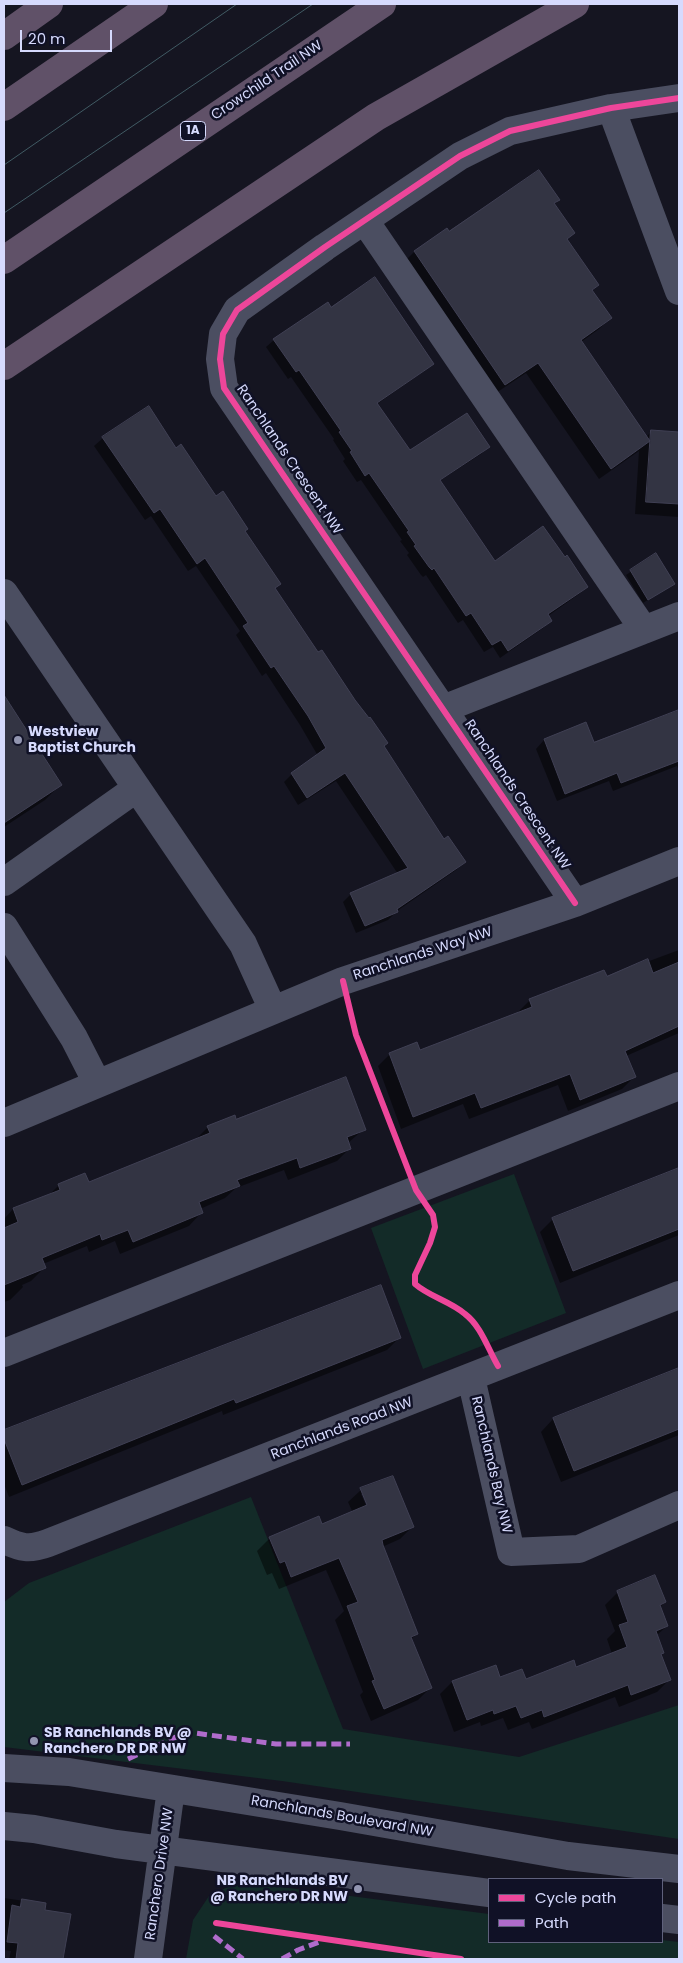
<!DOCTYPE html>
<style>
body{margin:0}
#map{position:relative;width:683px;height:1963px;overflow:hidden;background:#151521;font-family:Poppins,sans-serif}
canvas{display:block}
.frame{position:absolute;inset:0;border:5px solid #d6dafd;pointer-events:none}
.legend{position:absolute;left:488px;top:1878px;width:175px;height:65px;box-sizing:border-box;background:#101126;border:1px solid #5f617c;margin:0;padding:6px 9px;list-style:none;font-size:15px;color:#d6dafd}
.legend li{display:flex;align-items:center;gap:10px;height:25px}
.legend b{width:25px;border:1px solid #5f617c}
.scale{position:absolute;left:20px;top:30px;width:92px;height:22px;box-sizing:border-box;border:2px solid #d6dafd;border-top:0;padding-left:6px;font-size:15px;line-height:18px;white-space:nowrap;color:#d6dafd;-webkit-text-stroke:4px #101126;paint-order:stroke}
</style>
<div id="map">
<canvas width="683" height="1963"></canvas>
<div class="frame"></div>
<ul class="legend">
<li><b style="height:6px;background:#ed469a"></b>Cycle path</li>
<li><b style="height:6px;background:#b06ccc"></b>Path</li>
</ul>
<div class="scale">20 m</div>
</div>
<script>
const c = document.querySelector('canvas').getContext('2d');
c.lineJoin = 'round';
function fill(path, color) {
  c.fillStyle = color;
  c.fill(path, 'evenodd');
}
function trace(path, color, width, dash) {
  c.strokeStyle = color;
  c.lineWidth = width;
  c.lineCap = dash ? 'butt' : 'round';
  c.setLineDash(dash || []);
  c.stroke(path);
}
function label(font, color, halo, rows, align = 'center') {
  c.font = font + ' Poppins,sans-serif';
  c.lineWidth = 5;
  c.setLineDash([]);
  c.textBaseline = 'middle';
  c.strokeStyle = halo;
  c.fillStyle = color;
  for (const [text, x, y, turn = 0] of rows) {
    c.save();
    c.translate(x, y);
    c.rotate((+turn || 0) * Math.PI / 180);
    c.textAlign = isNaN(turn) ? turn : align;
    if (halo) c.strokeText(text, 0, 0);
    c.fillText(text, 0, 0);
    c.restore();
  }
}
fill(new Path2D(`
 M 514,1174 L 566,1313 L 423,1369 L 371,1228 Z
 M 251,1497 L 343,1729 L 519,1757 L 679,1705 L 679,1839 L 282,1781 L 4,1747 L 4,1602 L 29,1583 Z
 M 258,1884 L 489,1914 L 489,1942 L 662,1942 L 662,1940 L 679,1942 L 679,1959 L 186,1959 L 193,1920 L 209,1896 L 230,1886 Z`), '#132b28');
fill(new Path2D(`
 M 558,200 L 554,204 L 573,233 L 566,240 L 598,285 L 591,291 L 610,318 L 599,329 L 581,342 L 646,437 L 652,431 L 679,432 L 679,517 L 635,514 L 639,451 L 599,479 L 526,373 L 493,395 L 404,262 L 415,251 L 449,233 Z
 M 331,308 L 432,364 L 424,371 L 377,404 L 410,452 L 488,447 L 481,454 L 439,481 L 495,563 L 587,587 L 579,594 L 548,616 L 551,621 L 543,628 L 500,658 L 493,647 L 484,652 L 463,620 L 458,623 L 426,575 L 423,577 L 421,575 L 407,555 L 409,553 L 400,541 L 402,540 L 361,480 L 357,482 L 343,461 L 345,459 L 333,440 L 334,439 L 291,377 L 288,379 L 266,347 L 274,340 Z
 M 103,438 L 176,449 L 244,532 L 279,584 L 274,589 L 383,747 L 443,841 L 464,862 L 456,870 L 397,911 L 388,920 L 356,933 L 343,902 L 351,894 L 398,874 L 336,781 L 298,805 L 284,782 L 292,774 L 318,756 L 300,725 L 266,673 L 262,676 L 236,635 L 240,631 L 196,566 L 188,571 L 151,516 L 145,520 L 94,446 Z
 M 656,555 L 674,583 L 643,603 L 626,575 Z
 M 4,698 L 60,785 L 45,800 L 4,827 Z
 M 679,710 L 679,771 L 677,766 L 613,791 L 609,781 L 557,801 L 536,749 L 544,740 L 585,724 L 593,744 Z
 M 679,950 L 679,1033 L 626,1056 L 634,1077 L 622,1089 L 568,1111 L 558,1085 L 469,1119 L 463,1104 L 401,1129 L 378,1066 L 390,1054 L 419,1052 L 518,1013 L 518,1012 L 530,1000 L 606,977 Z
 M 236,1120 L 364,1129 L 348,1143 L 350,1148 L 337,1161 L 288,1180 L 284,1170 L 236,1188 L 225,1198 L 200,1209 L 201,1213 L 189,1226 L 120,1254 L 115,1241 L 89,1252 L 87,1246 L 43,1264 L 44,1268 L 31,1281 L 22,1285 L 23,1287 L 10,1300 L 4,1302 L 4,1219 L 13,1209 L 49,1195 L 59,1185 L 88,1183 L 195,1140 L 208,1127 Z
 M 679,1170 L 679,1235 L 560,1283 L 540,1232 L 553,1219 Z
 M 380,1287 L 400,1337 L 387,1350 L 223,1415 L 222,1411 L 9,1497 L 4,1484 L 4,1432 Z
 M 679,1368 L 679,1435 L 561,1482 L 541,1432 L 553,1419 Z
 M 361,1490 L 412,1527 L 400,1539 L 382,1547 L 417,1634 L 411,1639 L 431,1687 L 418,1700 L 371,1721 L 360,1695 L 363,1692 L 335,1620 L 344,1611 L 326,1570 L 279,1589 L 272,1573 L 267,1575 L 257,1551 L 270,1538 L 321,1525 L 353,1513 L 348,1502 ZM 361,1494 L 364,1494 L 371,1511 L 369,1512 Z
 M 618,1592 L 665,1602 L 660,1607 L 667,1626 L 656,1636 L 662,1653 L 660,1655 L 670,1679 L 657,1692 L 619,1707 L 615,1697 L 532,1729 L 529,1722 L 508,1730 L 503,1718 L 481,1726 L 480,1722 L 454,1732 L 440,1694 L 452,1682 L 500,1679 L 525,1680 L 575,1668 L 612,1654 L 607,1639 L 615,1631 L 605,1605 Z
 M 4,1898 L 45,1904 L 44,1911 L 69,1915 L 63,1959 L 9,1959 L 11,1951 L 4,1950 Z`), '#0007');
const building = new Path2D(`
 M 539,170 L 560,200 L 554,203 L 575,233 L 567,239 L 599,285 L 592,290 L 612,318 L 581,340 L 650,441 L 611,469 L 538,363 L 505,385 L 414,251 L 447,228 L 449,231 Z
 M 375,277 L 434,364 L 377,403 L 410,450 L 467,413 L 490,447 L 440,480 L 495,561 L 543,526 L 565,557 L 567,555 L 588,587 L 548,614 L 552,621 L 508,651 L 501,640 L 492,645 L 471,613 L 466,616 L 434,568 L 432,570 L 429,567 L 414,546 L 416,545 L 407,532 L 409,531 L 369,473 L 365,476 L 350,452 L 352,451 L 339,432 L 341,431 L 299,370 L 296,372 L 273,339 L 328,302 L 331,307 Z
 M 149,406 L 176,448 L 181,444 L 216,496 L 223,491 L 248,529 L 245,531 L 281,584 L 275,588 L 318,652 L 322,650 L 355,700 L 369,718 L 370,717 L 388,743 L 384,746 L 444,839 L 448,836 L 466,862 L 397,909 L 398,912 L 365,926 L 350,893 L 408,868 L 345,773 L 307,798 L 291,773 L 326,748 L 308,716 L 274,666 L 271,668 L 243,626 L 248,623 L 205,558 L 197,564 L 160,509 L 154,513 L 102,437 Z
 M 651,430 L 679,432 L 679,504 L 646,502 Z
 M 656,553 L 675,584 L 648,600 L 630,570 Z
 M 4,695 L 62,785 L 4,823 Z
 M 679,710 L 679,761 L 621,783 L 617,773 L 565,794 L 544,739 L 586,722 L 594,742 Z
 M 648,959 L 653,973 L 679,962 L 679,1026 L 625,1051 L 636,1077 L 580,1100 L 570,1074 L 481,1108 L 475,1093 L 413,1117 L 389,1053 L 417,1042 L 420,1050 L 532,1007 L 529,999 L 604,970 L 607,976 Z
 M 346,1077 L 366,1130 L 347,1137 L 351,1149 L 300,1168 L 297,1158 L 237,1180 L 240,1186 L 199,1202 L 203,1213 L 133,1242 L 128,1230 L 102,1240 L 100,1234 L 42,1258 L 46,1268 L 4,1285 L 4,1228 L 18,1222 L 13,1208 L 60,1190 L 58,1184 L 85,1173 L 89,1182 L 210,1133 L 207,1126 L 235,1115 L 236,1119 Z
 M 679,1168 L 679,1229 L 573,1271 L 552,1218 Z
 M 381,1285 L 401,1338 L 236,1403 L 234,1399 L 22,1485 L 4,1439 L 4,1430 Z
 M 679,1368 L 679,1429 L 574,1471 L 553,1418 Z
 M 393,1476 L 414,1527 L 382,1540 L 383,1545 L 418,1634 L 411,1637 L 432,1688 L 384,1709 L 372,1681 L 375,1680 L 347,1606 L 358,1602 L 339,1558 L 291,1577 L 285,1561 L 280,1563 L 269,1537 L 319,1516 L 322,1524 L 367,1505 L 360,1488 Z
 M 655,1575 L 666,1602 L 660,1605 L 668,1626 L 656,1631 L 664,1653 L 661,1654 L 671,1680 L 631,1695 L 628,1685 L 544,1717 L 542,1710 L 521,1718 L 516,1706 L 494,1714 L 493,1710 L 467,1720 L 452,1681 L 496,1665 L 500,1677 L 522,1669 L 526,1679 L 574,1660 L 576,1667 L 627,1647 L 619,1625 L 628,1622 L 617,1591 Z
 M 22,1899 L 46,1903 L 45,1910 L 71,1914 L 63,1959 L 16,1959 L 18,1943 L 7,1942 L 12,1905 L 20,1907 Z`);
fill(building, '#333443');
trace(building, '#404054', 1);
trace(new Path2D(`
 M 611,108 L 679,291
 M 365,221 L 644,630
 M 4,593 L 243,944 L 273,1010
 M 443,709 L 679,616
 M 4,882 L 137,788
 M 575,903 L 224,388 L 220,359 L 223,334 L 237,310 L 325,247 L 460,156 L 510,131 L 611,108 L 679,98
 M 4,927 L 74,1038 L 97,1083
 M 4,1123 L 343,981 L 575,903 L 679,861
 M 4,1353 L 679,1086
 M 471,1378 L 511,1552 L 579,1549 L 679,1505
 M 4,1540 C 21,1548 29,1550 48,1543 L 679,1295
 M 4,1768 L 69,1772 L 340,1816 L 568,1856 L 679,1869
 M 4,1826 L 34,1829 L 116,1844 L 489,1893
 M 662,1918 L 679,1920
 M 148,1959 L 171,1789`), '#4b4e61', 28);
trace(new Path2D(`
 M 4,36 L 49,4
 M 4,107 L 154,4
 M 4,260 L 382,4
 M 4,366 L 376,117 L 575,4`), '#605168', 28);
trace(new Path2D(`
 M 4,165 L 237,4
 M 4,213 L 313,4`), '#415b64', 1);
trace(new Path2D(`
 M 128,1759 L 187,1732 L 276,1744 L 350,1744
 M 214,1936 L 243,1959
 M 282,1959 L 298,1950 L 322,1941`), '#b06ccc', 5, [10, 5]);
trace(new Path2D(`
 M 575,903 L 224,388 L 220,359 L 223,334 L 237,310 L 325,247 L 460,156 L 510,131 L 611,108 L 679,98
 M 343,981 L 356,1035 L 416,1190 L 433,1215 L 435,1227 L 430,1243 L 415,1275 L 415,1284 C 430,1297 450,1301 465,1314 C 481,1326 488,1349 498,1366
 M 216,1923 L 461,1959`), '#ed469a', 6);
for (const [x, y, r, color] of [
 [18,740,5,"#9295b0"],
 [34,1741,5,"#9295b0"],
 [358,1889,5,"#9295b0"]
]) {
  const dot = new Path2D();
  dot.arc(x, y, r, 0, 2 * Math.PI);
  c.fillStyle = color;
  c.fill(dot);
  trace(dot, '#101126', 2);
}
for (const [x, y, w] of [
 [193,131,25]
]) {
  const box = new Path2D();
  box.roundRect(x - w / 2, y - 9.5, w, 19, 4);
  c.fillStyle = '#101126';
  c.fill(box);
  trace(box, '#d6dafd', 1);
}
label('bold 12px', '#d6dafd', null, [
 ["1A",193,131]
]);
label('14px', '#d6dafd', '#101126', [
 ["Crowchild Trail NW",267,81,-34],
 ["Ranchlands Crescent NW",289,460,56],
 ["Ranchlands Crescent NW",517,795,56],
 ["Ranchlands Way NW",423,954,-18],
 ["Ranchlands Road NW",342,1429,-21],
 ["Ranchlands Bay NW",491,1465,77],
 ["Ranchlands Boulevard NW",342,1817,10],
 ["Ranchero Drive NW",160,1874,-82]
]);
label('bold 14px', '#d6dafd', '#101126', [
 ["Westview",28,732],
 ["Baptist Church",28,748],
 ["SB Ranchlands BV @",44,1733],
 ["Ranchero DR DR NW",44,1749],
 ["NB Ranchlands BV",348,1881,"right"],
 ["@ Ranchero DR NW",348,1897,"right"]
], 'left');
</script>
